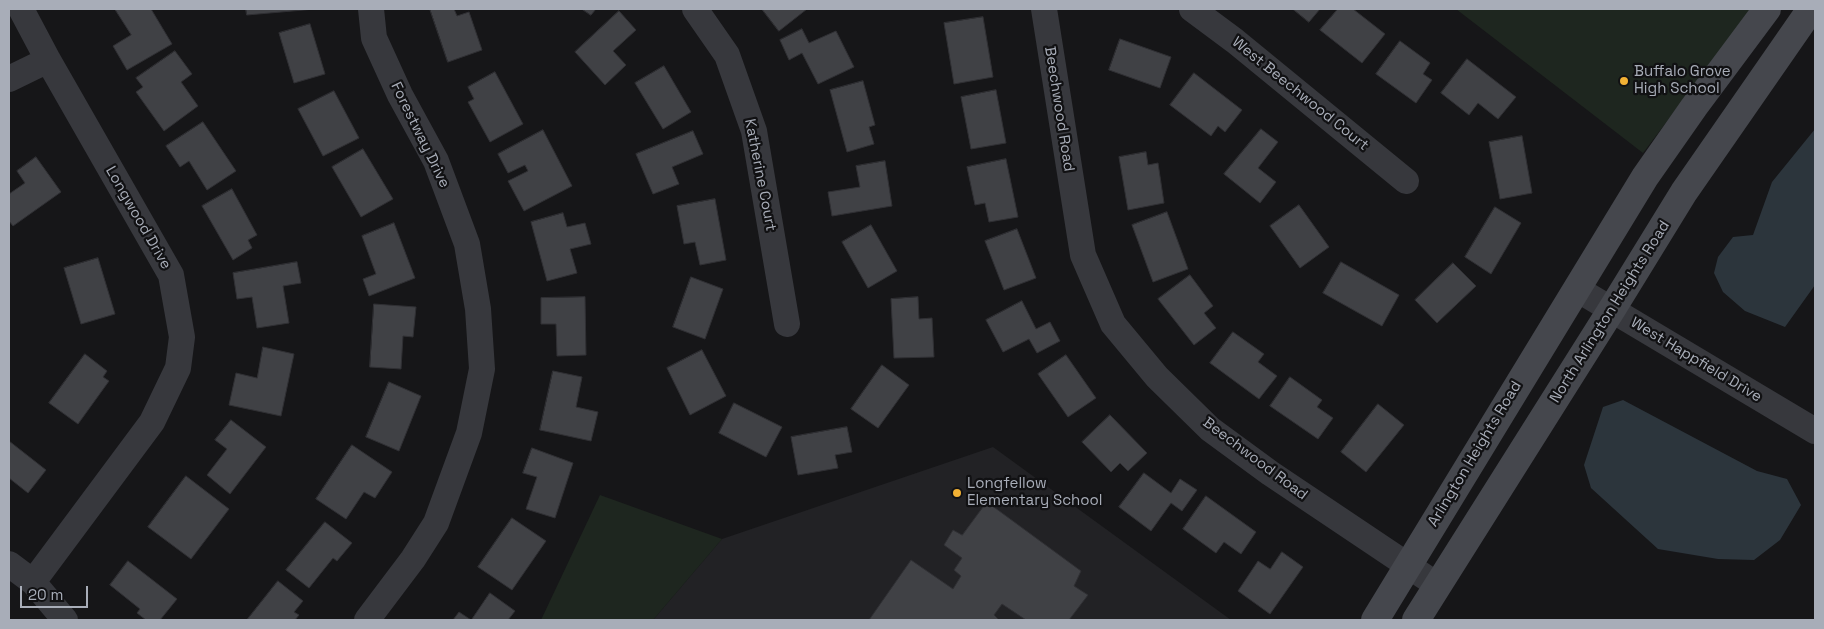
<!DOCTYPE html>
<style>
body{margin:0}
#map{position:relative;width:1824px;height:629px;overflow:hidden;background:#161618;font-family:"Space Grotesk",sans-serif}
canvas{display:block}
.frame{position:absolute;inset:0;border:10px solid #a8adb8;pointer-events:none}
.scale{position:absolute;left:20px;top:586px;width:68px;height:22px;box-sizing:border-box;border:2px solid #a8adb8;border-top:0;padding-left:6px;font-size:15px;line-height:18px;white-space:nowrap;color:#a8adb8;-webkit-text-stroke:4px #111113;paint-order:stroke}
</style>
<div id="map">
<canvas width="1824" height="629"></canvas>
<div class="frame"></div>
<div class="scale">20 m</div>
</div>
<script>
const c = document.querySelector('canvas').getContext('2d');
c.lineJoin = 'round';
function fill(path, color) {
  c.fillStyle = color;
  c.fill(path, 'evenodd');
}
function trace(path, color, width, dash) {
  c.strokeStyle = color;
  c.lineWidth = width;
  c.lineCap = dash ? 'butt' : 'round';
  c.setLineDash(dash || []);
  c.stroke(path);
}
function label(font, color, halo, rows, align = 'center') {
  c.font = font + ' "Space Grotesk",sans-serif';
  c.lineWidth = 4.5;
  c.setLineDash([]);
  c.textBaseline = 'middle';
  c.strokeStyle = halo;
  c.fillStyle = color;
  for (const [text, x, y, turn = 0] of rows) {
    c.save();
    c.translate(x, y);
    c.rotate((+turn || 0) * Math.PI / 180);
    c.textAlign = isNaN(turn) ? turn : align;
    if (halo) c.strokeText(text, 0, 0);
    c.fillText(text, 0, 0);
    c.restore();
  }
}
fill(new Path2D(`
 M 993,447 L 1231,620 L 653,620 L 722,539 Z`), '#222225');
fill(new Path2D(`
 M 1456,9 L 1752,9 L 1643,153 Z
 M 600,495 L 722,539 L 653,620 L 541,620 Z`), '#1e261f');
fill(new Path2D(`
 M 1815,129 L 1815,285 L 1785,327 L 1745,311 L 1723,292 L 1714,273 L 1718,257 L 1733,237 L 1753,235 L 1772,182 Z
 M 1623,400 L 1757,471 L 1787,479 L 1801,505 L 1780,540 L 1754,560 L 1718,559 L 1658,549 L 1591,488 L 1584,465 L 1603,407 Z`), '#2c353c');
const building = new Path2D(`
 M 115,9 L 151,9 L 172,44 L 127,70 L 113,46 L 131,35 Z
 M 246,9 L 315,9 L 247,15 Z
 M 430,9 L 454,9 L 457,16 L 469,12 L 482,50 L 448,62 Z
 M 582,9 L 596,9 L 591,15 Z
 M 762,9 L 807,9 L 779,31 Z
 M 1293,9 L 1320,9 L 1309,22 Z
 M 1338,9 L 1353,9 L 1385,34 L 1362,63 L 1320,30 Z
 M 619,11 L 636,30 L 613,51 L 626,65 L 605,85 L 575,52 Z
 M 983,17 L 993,77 L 954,84 L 944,23 Z
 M 310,24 L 325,74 L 294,83 L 279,33 Z
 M 802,29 L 809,43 L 836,31 L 854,67 L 818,84 L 802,53 L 789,60 L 780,40 Z
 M 1120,39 L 1171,57 L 1160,88 L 1109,70 Z
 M 1400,41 L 1430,63 L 1423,74 L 1432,80 L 1416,103 L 1376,74 Z
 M 175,51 L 192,74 L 181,82 L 198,106 L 164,131 L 136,92 L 143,87 L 136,78 Z
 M 1467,59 L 1516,97 L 1498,119 L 1478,103 L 1469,115 L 1441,93 Z
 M 664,66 L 691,112 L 663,129 L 635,83 Z
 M 495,72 L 523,124 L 490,142 L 468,102 L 474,99 L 468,87 Z
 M 1194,73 L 1242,110 L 1225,132 L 1218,126 L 1211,136 L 1170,105 Z
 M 863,81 L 875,125 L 869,127 L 874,144 L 847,152 L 830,90 Z
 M 996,90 L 1006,143 L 971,149 L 961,97 Z
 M 334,91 L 359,138 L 323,156 L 298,109 Z
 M 203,122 L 236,171 L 207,190 L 189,161 L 180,167 L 166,146 Z
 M 1261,129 L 1278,142 L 1258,168 L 1276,182 L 1260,203 L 1224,174 Z
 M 543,130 L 572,186 L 524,211 L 508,181 L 528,171 L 525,165 L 508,173 L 498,154 Z
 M 693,131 L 703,154 L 672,167 L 679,184 L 653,194 L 636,154 Z
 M 1522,136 L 1532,193 L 1500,199 L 1489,142 Z
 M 363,149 L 393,199 L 361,217 L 332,167 Z
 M 1146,152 L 1148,165 L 1158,163 L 1164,203 L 1128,210 L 1119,157 Z
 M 36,157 L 61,192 L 13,226 L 9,221 L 9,194 L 25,183 L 17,171 Z
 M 1006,159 L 1018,217 L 989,222 L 985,203 L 975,205 L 967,167 Z
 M 885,161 L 892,206 L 832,216 L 828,192 L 860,187 L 856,166 Z
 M 232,189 L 257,235 L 248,240 L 252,248 L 233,260 L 202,206 Z
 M 715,199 L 726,260 L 700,265 L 695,242 L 684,244 L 677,206 Z
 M 1299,205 L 1329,247 L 1300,268 L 1270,226 Z
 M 1495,207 L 1521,223 L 1491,274 L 1465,257 Z
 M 1167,212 L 1188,269 L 1153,282 L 1132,225 Z
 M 563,213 L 567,227 L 585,223 L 591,244 L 570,249 L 577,273 L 547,281 L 531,222 Z
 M 394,223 L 415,278 L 369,296 L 363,279 L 376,274 L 362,236 Z
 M 871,225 L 897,271 L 868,288 L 842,242 Z
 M 1017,229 L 1036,278 L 1004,290 L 985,241 Z
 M 98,258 L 115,314 L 81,324 L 64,268 Z
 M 297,262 L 301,283 L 283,286 L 289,323 L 257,328 L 252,297 L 237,299 L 233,273 Z
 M 1341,262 L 1399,295 L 1382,326 L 1323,293 Z
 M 1453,263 L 1476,286 L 1437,323 L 1415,300 Z
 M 1190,275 L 1213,306 L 1204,313 L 1216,328 L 1194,345 L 1158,299 Z
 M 691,277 L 723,289 L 705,339 L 673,327 Z
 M 585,297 L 586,355 L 557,356 L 556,324 L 541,324 L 541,298 Z
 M 918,297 L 919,319 L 932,318 L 934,357 L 894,358 L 891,299 Z
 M 1022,301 L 1036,329 L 1050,322 L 1060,341 L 1037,353 L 1029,339 L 1003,352 L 986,320 Z
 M 374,304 L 416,307 L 413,337 L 403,336 L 401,369 L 370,367 Z
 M 1233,332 L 1264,354 L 1258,362 L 1277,376 L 1259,399 L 1210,363 Z
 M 263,347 L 294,354 L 281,416 L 229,405 L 236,373 L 257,378 Z
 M 702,350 L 726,396 L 690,415 L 667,368 Z
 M 85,354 L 107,371 L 103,377 L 109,381 L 78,424 L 49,403 Z
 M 1066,355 L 1096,398 L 1068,417 L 1038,374 Z
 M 882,365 L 909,385 L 878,428 L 851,409 Z
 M 553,371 L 582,377 L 576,407 L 598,412 L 591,441 L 540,430 Z
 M 1290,377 L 1322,400 L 1317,407 L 1333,418 L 1318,439 L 1270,406 Z
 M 389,382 L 421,396 L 399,451 L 366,437 Z
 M 734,403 L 782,427 L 766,457 L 719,433 Z
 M 1378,404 L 1404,425 L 1366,472 L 1341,452 Z
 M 1110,415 L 1147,453 L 1128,471 L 1120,463 L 1111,472 L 1082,442 Z
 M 231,420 L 266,447 L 230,494 L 207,475 L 227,449 L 215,440 Z
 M 847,427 L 852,452 L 835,455 L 838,468 L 798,475 L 791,437 Z
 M 9,441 L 46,470 L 28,493 L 9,478 Z
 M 352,445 L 392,472 L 375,498 L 364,492 L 346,519 L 316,499 Z
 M 532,448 L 573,463 L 555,518 L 526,509 L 537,477 L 523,473 Z
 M 1144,473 L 1171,493 L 1180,479 L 1197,490 L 1182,511 L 1171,503 L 1151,531 L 1119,507 Z
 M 186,476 L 229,509 L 191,559 L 148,527 Z
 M 1206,496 L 1256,532 L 1241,554 L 1224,542 L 1216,553 L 1183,529 Z
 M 987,502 L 1081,571 L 1074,586 L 1088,595 L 1069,620 L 1026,620 L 1002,604 L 994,615 L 999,620 L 869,620 L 911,560 L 953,589 L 961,576 L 954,570 L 962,558 L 944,545 L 953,530 L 962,535 Z
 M 512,518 L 546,541 L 512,590 L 478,567 Z
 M 325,522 L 352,543 L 337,561 L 333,558 L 309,588 L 286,570 Z
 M 1282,552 L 1303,567 L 1270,614 L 1238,591 L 1258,561 L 1270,569 Z
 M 128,561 L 177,599 L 160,620 L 146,620 L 137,613 L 140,609 L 110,585 Z
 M 278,581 L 303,601 L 294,612 L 299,615 L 295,620 L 247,620 Z
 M 490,593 L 515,611 L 508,620 L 453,620 L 459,612 L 471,620 Z`);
fill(building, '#404145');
trace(building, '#303034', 1);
trace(new Path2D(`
 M 21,9 L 48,60 L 171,275 L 182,337 L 178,368 L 152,422 L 33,582
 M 695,9 L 727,55 L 754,131 L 787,324
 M 1044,9 L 1083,255 L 1113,324 L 1157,377 L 1210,429 L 1270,473 L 1437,585
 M 1192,9 L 1235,41 L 1406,181
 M 9,79 L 48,60
 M 1577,289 L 1815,431
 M 9,564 L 33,582 L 65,620
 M 367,620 L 413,559 L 436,523 L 469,433 L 482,369 L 478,309 L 467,244 L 436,161 L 400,95 L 374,38 L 371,9`), '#37383d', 26);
trace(new Path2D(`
 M 1375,620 L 1645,177 L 1694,107 L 1767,9
 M 1416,620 L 1612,309 L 1684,192 L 1811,9`), '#45474d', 28);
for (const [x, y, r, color] of [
 [1624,81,5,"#f2b134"],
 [957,493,5,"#f2b134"]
]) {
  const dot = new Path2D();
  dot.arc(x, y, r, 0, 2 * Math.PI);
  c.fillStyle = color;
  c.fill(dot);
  trace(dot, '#111113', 2);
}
label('15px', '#a8adb8', '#111113', [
 ["Buffalo Grove",1634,72],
 ["High School",1634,89],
 ["Longfellow",967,484],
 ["Elementary School",967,501]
], 'left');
label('15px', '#a8adb8', '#111113', [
 ["West Beechwood Court",1300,94,39],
 ["Beechwood Road",1059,109,81],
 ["Forestway Drive",420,135,64],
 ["Katherine Court",760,175,79],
 ["Longwood Drive",138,218,60],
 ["North Arlington Heights Road",1610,312,-58],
 ["West Happfield Drive",1696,360,31],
 ["Arlington Heights Road",1475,454,-59],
 ["Beechwood Road",1255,459,37]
]);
</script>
